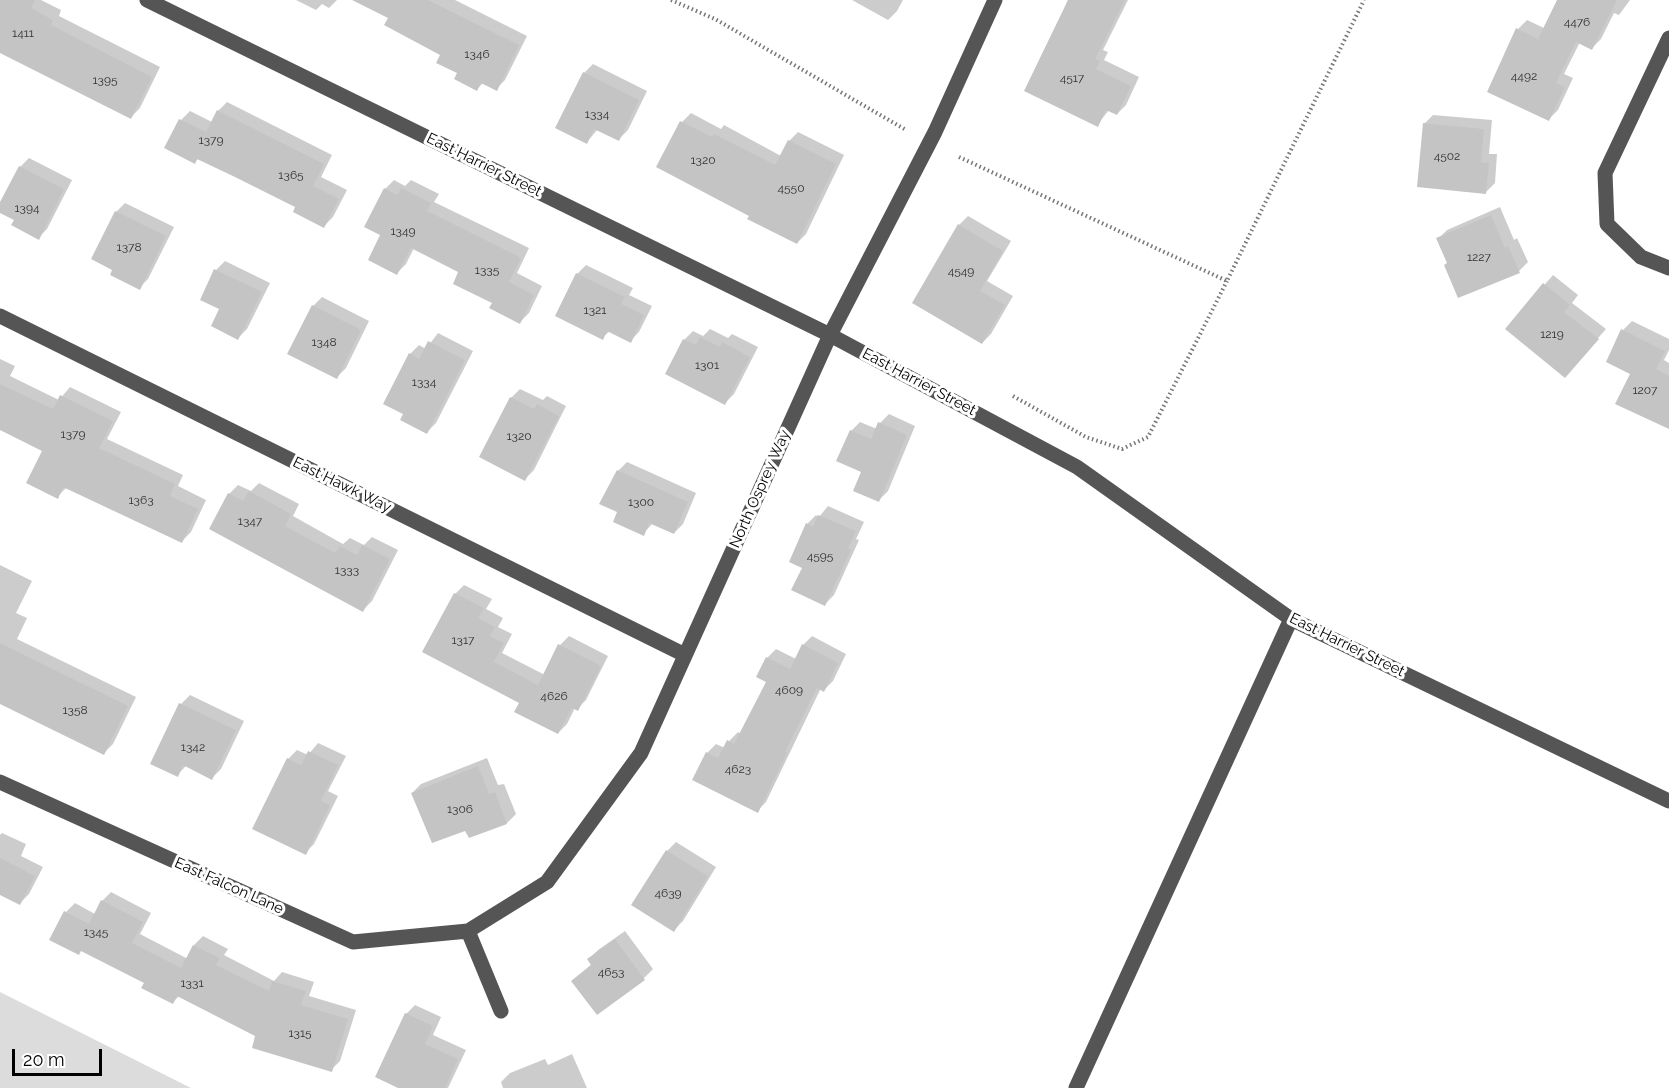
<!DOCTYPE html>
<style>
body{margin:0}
#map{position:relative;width:1669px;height:1088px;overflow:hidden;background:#fff;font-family:Raleway,sans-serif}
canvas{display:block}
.scale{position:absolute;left:12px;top:1049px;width:90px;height:27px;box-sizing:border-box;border:3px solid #000;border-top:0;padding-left:8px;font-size:18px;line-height:21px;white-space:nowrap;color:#000;-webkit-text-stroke:4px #fff;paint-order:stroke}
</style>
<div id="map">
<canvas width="1669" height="1088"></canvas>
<div class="scale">20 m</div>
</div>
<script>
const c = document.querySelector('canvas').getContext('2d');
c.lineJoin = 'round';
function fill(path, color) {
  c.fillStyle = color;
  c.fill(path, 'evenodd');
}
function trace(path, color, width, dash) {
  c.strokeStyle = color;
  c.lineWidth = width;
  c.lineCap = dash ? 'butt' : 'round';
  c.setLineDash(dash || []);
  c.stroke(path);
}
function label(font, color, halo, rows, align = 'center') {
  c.font = font + ' Raleway,sans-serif';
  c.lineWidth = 6;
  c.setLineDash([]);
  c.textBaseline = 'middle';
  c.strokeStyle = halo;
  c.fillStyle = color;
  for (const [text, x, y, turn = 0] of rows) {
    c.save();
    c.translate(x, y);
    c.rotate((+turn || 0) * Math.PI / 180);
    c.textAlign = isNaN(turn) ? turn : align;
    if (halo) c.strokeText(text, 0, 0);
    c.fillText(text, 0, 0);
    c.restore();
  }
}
fill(new Path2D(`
 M 0,992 L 191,1088 L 0,1088 Z`), '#dcdcdc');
fill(new Path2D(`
 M 0,0 L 41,0 L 61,10 L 59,16 L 160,67 L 140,108 L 131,117 L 0,51 Z
 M 296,0 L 337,0 L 329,8 L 322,4 L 316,10 Z
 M 356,0 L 455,0 L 527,36 L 505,80 L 496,89 L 483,83 L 477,89 L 442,55 L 390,17 Z
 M 852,0 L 903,0 L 897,11 L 888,20 Z
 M 1068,0 L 1128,0 L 1103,50 L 1108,52 L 1104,60 L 1139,77 L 1126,105 L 1117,114 L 1109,110 L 1097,125 L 1068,5 L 1066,4 Z
 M 1559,0 L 1630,0 L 1619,15 L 1614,13 L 1601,39 L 1592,48 L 1580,42 L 1564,74 L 1573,78 L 1558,110 L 1549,119 L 1518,29 L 1527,20 L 1544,28 Z
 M 593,64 L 647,91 L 628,130 L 619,139 L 598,129 L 587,142 L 584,73 Z
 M 227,102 L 332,155 L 321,177 L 347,190 L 333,217 L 324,226 L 297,207 L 199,158 L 195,162 L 181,120 L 190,111 L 212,122 L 218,111 Z
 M 691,113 L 721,129 L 724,125 L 781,156 L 789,141 L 798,132 L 844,155 L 806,234 L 797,243 L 751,215 L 682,122 Z
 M 1433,115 L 1492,120 L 1489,154 L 1497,154 L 1495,183 L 1486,192 L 1424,124 Z
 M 29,158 L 72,180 L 47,229 L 38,238 L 16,219 L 0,211 L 0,206 L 20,167 Z
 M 394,180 L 405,186 L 411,180 L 439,194 L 434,202 L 529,248 L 517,273 L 542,286 L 529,313 L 520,322 L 494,302 L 460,272 L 414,248 L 406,264 L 397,273 L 382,235 L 385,189 Z
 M 125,203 L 174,227 L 148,279 L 139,288 L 114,269 L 116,212 Z
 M 1500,207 L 1514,240 L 1517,238 L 1528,262 L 1519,271 L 1448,263 L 1438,239 L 1447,230 Z
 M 968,216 L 1011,241 L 987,281 L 1013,296 L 991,334 L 982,343 L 959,225 Z
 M 225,261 L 270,283 L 247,329 L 238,338 L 221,308 L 216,270 Z
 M 586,265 L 633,288 L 629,295 L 652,306 L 639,332 L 630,341 L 610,331 L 602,338 L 577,274 Z
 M 1553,275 L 1578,295 L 1572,303 L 1606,329 L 1573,367 L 1507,328 Z
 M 322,297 L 369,321 L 346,368 L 337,377 L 313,306 Z
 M 1632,321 L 1669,339 L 1669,350 L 1664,360 L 1669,363 L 1669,428 L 1632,373 L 1623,330 Z
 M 710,329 L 728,338 L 732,334 L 758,347 L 734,394 L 725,403 L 684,340 L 693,331 L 703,336 Z
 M 438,333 L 473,351 L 436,423 L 427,432 L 405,413 L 410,354 L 419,345 L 426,349 Z
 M 0,359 L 15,366 L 10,376 L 59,400 L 70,387 L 121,412 L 107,439 L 183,475 L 178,486 L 206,500 L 191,532 L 182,541 L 66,488 L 57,497 L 44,450 L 0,429 Z
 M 520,389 L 543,400 L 547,396 L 566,406 L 534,470 L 525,479 L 511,398 Z
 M 889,414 L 915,426 L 888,491 L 879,500 L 863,472 L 851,431 L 860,422 L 877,429 L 880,423 Z
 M 627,462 L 696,493 L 683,524 L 674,533 L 653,523 L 643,534 L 619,512 L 618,471 Z
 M 259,483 L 299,504 L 293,516 L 343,544 L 350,538 L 364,545 L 372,537 L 398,550 L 372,601 L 363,610 L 211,529 L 229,494 L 238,485 L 251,491 Z
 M 828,506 L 864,522 L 856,539 L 859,540 L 834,595 L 825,604 L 804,568 L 807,524 L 816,515 L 819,517 Z
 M 0,565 L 32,581 L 16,613 L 27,618 L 17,639 L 136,697 L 113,744 L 104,753 L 0,680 Z
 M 464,585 L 492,599 L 486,609 L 503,618 L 498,627 L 512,634 L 502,653 L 545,675 L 560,645 L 569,636 L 608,656 L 586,700 L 577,709 L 575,708 L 567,724 L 558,733 L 521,702 L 424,651 L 455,594 Z
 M 812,636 L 846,654 L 833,681 L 824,690 L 821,688 L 766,802 L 757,811 L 707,753 L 716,744 L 725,748 L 729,741 L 738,732 L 741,734 L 768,681 L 758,676 L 767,658 L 776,649 L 796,659 L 803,645 Z
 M 190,695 L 244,721 L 221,769 L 212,778 L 187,765 L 177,775 L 181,704 Z
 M 318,743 L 346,756 L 328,791 L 338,796 L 314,844 L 305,853 L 288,759 L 297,750 L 308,755 Z
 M 487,758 L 498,785 L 504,784 L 516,814 L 507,823 L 470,836 L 466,829 L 412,793 L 421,784 Z
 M 2,833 L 26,844 L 21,856 L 43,867 L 29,894 L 20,903 L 0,893 L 0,835 Z
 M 676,842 L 716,867 L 683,921 L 674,930 L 667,851 Z
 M 111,892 L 151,913 L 140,934 L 188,959 L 194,945 L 203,936 L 228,949 L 224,955 L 274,981 L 282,972 L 314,982 L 309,996 L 356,1010 L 340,1061 L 331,1070 L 179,996 L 173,1002 L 146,982 L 66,912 L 75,903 L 95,914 L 102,901 Z
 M 625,931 L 653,969 L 644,978 L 597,1013 L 573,981 L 592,964 L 589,959 L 598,950 Z
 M 415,1005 L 441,1017 L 433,1035 L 466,1050 L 448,1088 L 402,1088 L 406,1014 Z
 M 572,1054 L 587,1088 L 503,1088 L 501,1082 L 510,1073 L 545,1059 L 548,1065 Z`), '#0003');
fill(new Path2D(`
 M 0,0 L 35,0 L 31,8 L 53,20 L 51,25 L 152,77 L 131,119 L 0,53 Z
 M 352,0 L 428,0 L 519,45 L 497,91 L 481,83 L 477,91 L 454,79 L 457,73 L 436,63 L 440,55 L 384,25 L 388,18 Z
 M 1068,0 L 1125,0 L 1095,59 L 1100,61 L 1096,69 L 1131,86 L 1117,115 L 1106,110 L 1098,127 L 1024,91 Z
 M 1557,0 L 1617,0 L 1592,50 L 1576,42 L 1556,83 L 1565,87 L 1549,121 L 1487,92 L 1516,28 L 1538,39 Z
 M 583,72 L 639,100 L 619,141 L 594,129 L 587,144 L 555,128 Z
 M 217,110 L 324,164 L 313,186 L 339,199 L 324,228 L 293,212 L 295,207 L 235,177 L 197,159 L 195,164 L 164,148 L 179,119 L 206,132 Z
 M 680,121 L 712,137 L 714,134 L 775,165 L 788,140 L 836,164 L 797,244 L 747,219 L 749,216 L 656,167 Z
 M 1423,123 L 1484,129 L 1481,162 L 1489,163 L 1486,194 L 1417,187 Z
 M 19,166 L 64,189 L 39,240 L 11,225 L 14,220 L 0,213 L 0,202 Z
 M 384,188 L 397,195 L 401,188 L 431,203 L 427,211 L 521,258 L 509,282 L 534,295 L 520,324 L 489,308 L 492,303 L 453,284 L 458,272 L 411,248 L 397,275 L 368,260 L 380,235 L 364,227 Z
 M 115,211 L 166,236 L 140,290 L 110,275 L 112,270 L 91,259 Z
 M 1491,215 L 1505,248 L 1508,246 L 1520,273 L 1458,298 L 1444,265 L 1447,263 L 1436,238 Z
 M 958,224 L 1003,251 L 980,291 L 1005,305 L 982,344 L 912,303 Z
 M 214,269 L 262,292 L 238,340 L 211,326 L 219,309 L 200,300 Z
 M 576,273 L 625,297 L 621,304 L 644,315 L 631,343 L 607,331 L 603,340 L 555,316 Z
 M 1543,283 L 1570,305 L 1564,312 L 1599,339 L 1565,378 L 1505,329 Z
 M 312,305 L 361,330 L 337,379 L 287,354 Z
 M 1621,329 L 1665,351 L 1656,369 L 1669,376 L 1669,429 L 1615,404 L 1630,374 L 1606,362 Z
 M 700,337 L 720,347 L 722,342 L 750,357 L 725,405 L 665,374 L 683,339 L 696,345 Z
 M 428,341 L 465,360 L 427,434 L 400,420 L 403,414 L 383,404 L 409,353 L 419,359 Z
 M 0,384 L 53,409 L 60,395 L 113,421 L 99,448 L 175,484 L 170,496 L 198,509 L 182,543 L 63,487 L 58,499 L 26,483 L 42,451 L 0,430 Z
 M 510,397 L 534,409 L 537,404 L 559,416 L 525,481 L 479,457 Z
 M 878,422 L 907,435 L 879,502 L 853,491 L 861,472 L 836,461 L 850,430 L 871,439 Z
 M 617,470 L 688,502 L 674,534 L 649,523 L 644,536 L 613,522 L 617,512 L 599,504 Z
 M 249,491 L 291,514 L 285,526 L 335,553 L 340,546 L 357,555 L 362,545 L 390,559 L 363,612 L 209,529 L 228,493 L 243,501 Z
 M 818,515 L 856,531 L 848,548 L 851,550 L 825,606 L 791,590 L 802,568 L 789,562 L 806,523 L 813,527 Z
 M 454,593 L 484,608 L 478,618 L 495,627 L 490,636 L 504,643 L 494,662 L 538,685 L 558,644 L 601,666 L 578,711 L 572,708 L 558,734 L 514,712 L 519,703 L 422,652 Z
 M 0,643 L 128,706 L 104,755 L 0,704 Z
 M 802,644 L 838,663 L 824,692 L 817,688 L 785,752 L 787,753 L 758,813 L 692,780 L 706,752 L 718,758 L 727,740 L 734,744 L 766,682 L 756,677 L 766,657 L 790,669 Z
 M 179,703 L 236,730 L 212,780 L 183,765 L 178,777 L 150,764 Z
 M 308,751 L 338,765 L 321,801 L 330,805 L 306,855 L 252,829 L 287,758 L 301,765 Z
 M 478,766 L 489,794 L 495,792 L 507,824 L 469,838 L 465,831 L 432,843 L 411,793 Z
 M 666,850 L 708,876 L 674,932 L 631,905 Z
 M 0,858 L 35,876 L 20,905 L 0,895 Z
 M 101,900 L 143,922 L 132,943 L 181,968 L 193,945 L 220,958 L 216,965 L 269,991 L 272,981 L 306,991 L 301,1005 L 348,1019 L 332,1072 L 252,1048 L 255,1036 L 177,996 L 173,1004 L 141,988 L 144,983 L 81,951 L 79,955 L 49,940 L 64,911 L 89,924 Z
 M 615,939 L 645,980 L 597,1015 L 571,981 L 591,965 L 587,959 Z
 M 405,1013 L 433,1026 L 425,1044 L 458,1059 L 445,1088 L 398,1088 L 375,1077 Z`), '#c4c4c4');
trace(new Path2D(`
 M 671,0 L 715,19 L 906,130
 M 959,157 L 1227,281 L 1364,0
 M 1013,396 L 1086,437 L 1122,449 L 1148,437 L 1227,281`), '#777', 4, [1.5, 3]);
trace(new Path2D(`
 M 147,0 L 830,335 L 1077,467 L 1291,619 L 1669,801
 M 1669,38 L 1605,173 L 1607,224 L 1641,257 L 1669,268
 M 0,316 L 685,655
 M 0,782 L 353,942 L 468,931 L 547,882 L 641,753 L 830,335 L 935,132 L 995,0
 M 468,931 L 501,1011
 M 1076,1088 L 1291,619`), '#555', 15);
label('12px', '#313131', null, [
 ["4476",1577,22],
 ["1411",23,33],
 ["1346",477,54],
 ["4492",1524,76],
 ["4517",1072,78],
 ["1395",105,80],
 ["1334",597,114],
 ["1379",211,140],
 ["4502",1447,156],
 ["1320",703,160],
 ["1365",291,175],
 ["4550",791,188],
 ["1394",27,208],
 ["1349",403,231],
 ["1378",129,247],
 ["1227",1479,257],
 ["1335",487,270],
 ["4549",961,271],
 ["1321",595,310],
 ["1219",1552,334],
 ["1348",324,342],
 ["1301",707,365],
 ["1334",424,382],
 ["1207",1645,390],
 ["1379",73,434],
 ["1320",519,436],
 ["1363",141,500],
 ["1300",641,502],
 ["1347",250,521],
 ["4595",820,556],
 ["1333",347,570],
 ["1317",463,640],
 ["4609",789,690],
 ["4626",554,696],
 ["1358",75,710],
 ["1342",193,747],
 ["4623",738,769],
 ["1306",460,809],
 ["4639",668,893],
 ["1345",96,932],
 ["4653",611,972],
 ["1331",192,983],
 ["1315",300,1033]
]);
label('15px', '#000', '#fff', [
 ["East Harrier Street",484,165,26],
 ["East Harrier Street",919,382,28],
 ["East Hawk Way",342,485,26],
 ["North Osprey Way",760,489,-66],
 ["East Harrier Street",1347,645,26],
 ["East Falcon Lane",229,886,24]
]);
</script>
